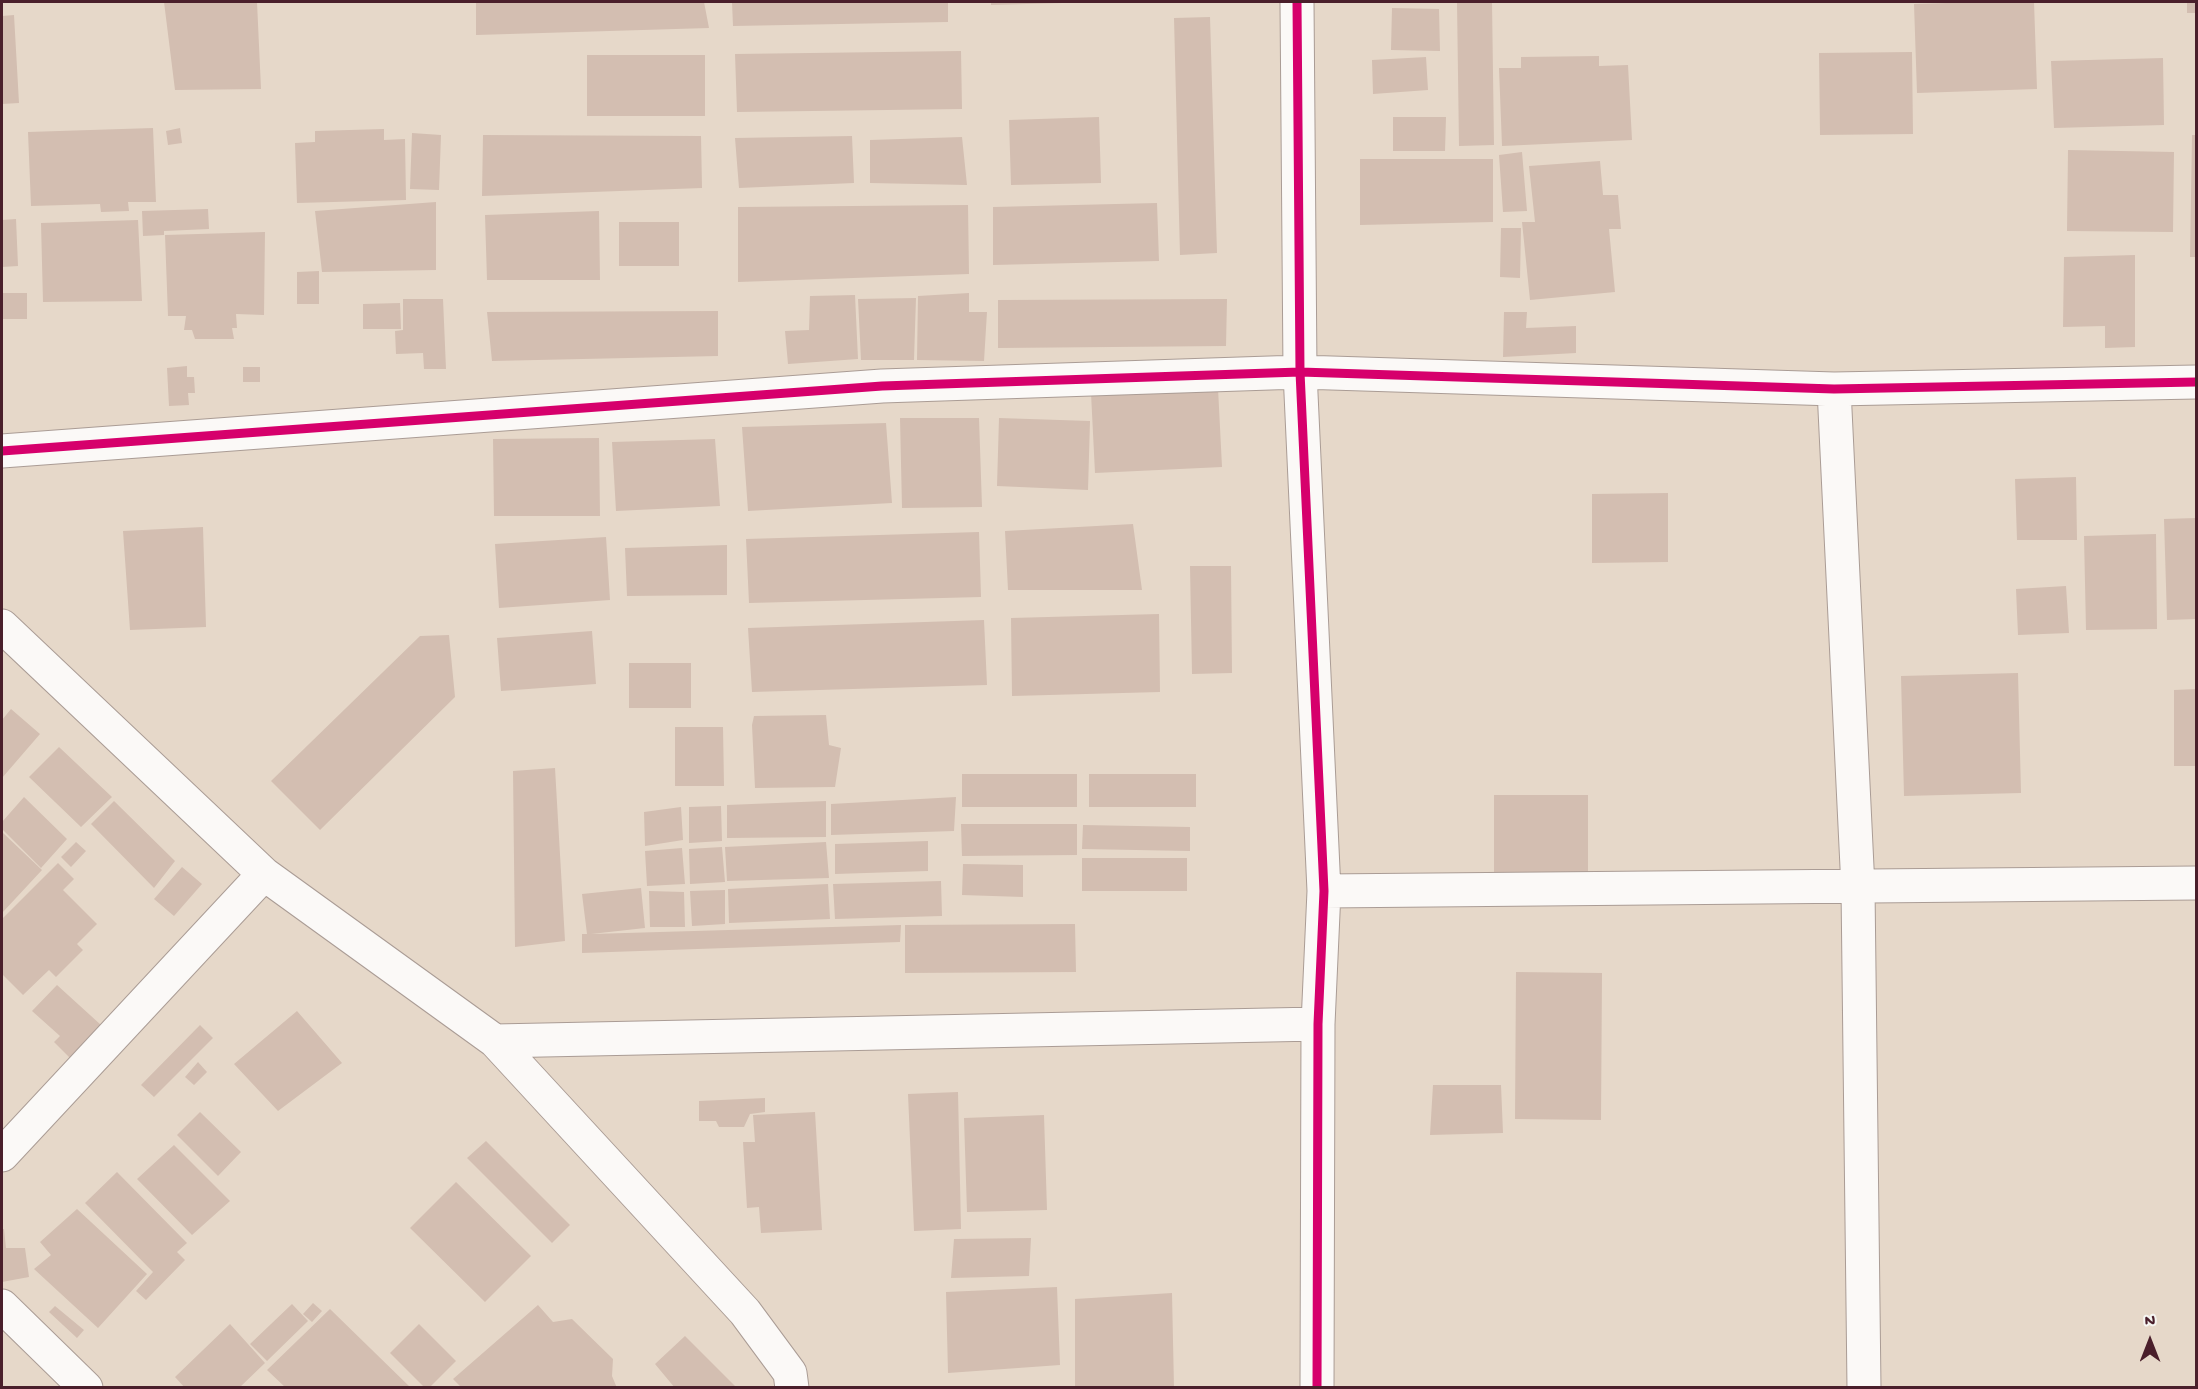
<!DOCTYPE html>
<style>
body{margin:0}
#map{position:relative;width:2198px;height:1389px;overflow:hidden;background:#e6d8c9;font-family:"Gochi Hand",sans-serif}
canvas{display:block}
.frame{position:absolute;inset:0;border:3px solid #4a1f2b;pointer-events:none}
.north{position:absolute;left:2120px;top:1311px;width:60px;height:60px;-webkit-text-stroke:4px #f6f6f2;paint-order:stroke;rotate:0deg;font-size:16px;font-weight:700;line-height:24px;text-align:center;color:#4a1f2b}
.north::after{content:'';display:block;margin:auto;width:21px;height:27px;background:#4a1f2b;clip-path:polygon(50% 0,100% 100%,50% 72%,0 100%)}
</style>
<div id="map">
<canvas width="2198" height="1389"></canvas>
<div class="frame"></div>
<div class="north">N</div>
</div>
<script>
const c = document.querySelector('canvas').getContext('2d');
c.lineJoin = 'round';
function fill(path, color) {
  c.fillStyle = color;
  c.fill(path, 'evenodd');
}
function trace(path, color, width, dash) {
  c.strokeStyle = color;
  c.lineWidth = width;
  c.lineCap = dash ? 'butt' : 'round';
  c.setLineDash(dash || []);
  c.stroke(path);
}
fill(new Path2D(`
 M 164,2 L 257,2 L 261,89 L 175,90 Z
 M 476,2 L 704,2 L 709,28 L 476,35 Z
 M 732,2 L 948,2 L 948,22 L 733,26 Z
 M 991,2 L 1063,2 L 1063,3 L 991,5 Z
 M 1457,2 L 1492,2 L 1494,145 L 1459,146 Z
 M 1979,2 L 2034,2 L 2037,89 L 1917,93 L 1914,4 Z
 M 2187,2 L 2196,2 L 2196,13 L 2187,13 Z
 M 1392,8 L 1439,9 L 1440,51 L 1391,50 Z
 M 14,15 L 19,103 L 2,104 L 2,16 Z
 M 1210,17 L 1217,253 L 1180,255 L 1174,18 Z
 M 961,51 L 962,109 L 737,112 L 735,54 Z
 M 1912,52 L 1913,134 L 1820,135 L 1819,53 Z
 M 587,55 L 705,55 L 705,116 L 587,116 Z
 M 1599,56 L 1599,66 L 1628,65 L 1632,140 L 1502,146 L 1499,68 L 1521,68 L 1521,57 Z
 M 1426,57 L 1428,90 L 1373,94 L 1372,60 Z
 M 2163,58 L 2164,125 L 2054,128 L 2051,61 Z
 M 1099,117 L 1101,183 L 1011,185 L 1009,120 Z
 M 1393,117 L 1446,117 L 1445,151 L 1393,151 Z
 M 153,128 L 156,202 L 128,202 L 129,211 L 101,212 L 100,204 L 31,206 L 28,132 Z
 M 180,128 L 182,143 L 168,145 L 166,131 Z
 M 384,129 L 384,140 L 405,139 L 406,200 L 297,203 L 295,143 L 315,142 L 315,131 Z
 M 412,133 L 441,135 L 439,190 L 410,189 Z
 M 483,135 L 701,136 L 702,188 L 482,196 Z
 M 2192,135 L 2196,135 L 2196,257 L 2190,257 Z
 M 852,136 L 854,183 L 739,188 L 735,138 Z
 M 962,137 L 967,185 L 870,183 L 870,140 Z
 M 2068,150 L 2174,152 L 2173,232 L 2067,231 Z
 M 1522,152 L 1527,211 L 1503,212 L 1499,155 Z
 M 1360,159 L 1493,159 L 1493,222 L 1360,225 Z
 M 1600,161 L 1603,195 L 1618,195 L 1621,229 L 1609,229 L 1615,292 L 1530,300 L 1522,222 L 1535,222 L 1529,166 Z
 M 436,202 L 436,270 L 322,272 L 315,211 Z
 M 1157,203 L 1159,261 L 993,265 L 993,207 Z
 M 968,205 L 969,274 L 738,282 L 738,207 Z
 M 208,209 L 209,229 L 164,231 L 164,235 L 143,236 L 142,211 Z
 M 599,211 L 600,280 L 487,280 L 485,215 Z
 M 16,219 L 18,266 L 2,267 L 2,220 Z
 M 138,220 L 142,301 L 43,302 L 41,223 Z
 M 619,222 L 679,222 L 679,266 L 619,266 Z
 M 1501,228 L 1521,228 L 1520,278 L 1500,277 Z
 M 265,232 L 264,315 L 236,314 L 237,328 L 232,328 L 234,339 L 195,339 L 192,330 L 184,330 L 186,316 L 168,316 L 165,235 Z
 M 2135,255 L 2135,347 L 2105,348 L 2105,326 L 2063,327 L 2064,257 Z
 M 319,271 L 319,304 L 297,304 L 297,272 Z
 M 2,293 L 27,293 L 27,319 L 2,319 Z
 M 969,293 L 969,312 L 987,312 L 984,361 L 917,360 L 918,296 Z
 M 855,295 L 858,359 L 788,364 L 785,331 L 809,330 L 810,296 Z
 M 916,298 L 914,360 L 861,360 L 858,299 Z
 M 403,299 L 443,299 L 446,369 L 424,369 L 423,353 L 396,354 L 395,331 L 403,330 Z
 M 1227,299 L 1226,346 L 998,348 L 998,300 Z
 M 400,303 L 401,329 L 363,329 L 363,304 Z
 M 718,311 L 718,356 L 492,361 L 487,312 Z
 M 1504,312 L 1527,312 L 1526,328 L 1576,326 L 1576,353 L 1503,357 Z
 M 187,366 L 187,377 L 194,377 L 195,393 L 188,393 L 189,405 L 169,406 L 167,368 Z
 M 243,367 L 260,367 L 260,382 L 243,382 Z
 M 1218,388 L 1222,467 L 1095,473 L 1091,393 Z
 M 900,418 L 979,418 L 982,507 L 902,508 Z
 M 999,418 L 1090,421 L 1088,490 L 997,486 Z
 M 886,423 L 892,503 L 748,511 L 742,427 Z
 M 599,438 L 600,516 L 494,516 L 493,439 Z
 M 715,439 L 720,506 L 616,511 L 612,442 Z
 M 2076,477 L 2077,540 L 2017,540 L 2015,479 Z
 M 1668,493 L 1668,562 L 1592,563 L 1592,494 Z
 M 2196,518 L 2196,619 L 2167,620 L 2164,519 Z
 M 1133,524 L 1142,590 L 1008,590 L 1005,531 Z
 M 203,527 L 206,627 L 130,630 L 123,531 Z
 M 979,532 L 981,597 L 749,603 L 746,539 Z
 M 2156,534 L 2157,629 L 2086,630 L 2084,536 Z
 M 606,537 L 610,600 L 499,608 L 495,544 Z
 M 727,545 L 727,595 L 627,596 L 625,548 Z
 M 1190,566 L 1231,566 L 1232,673 L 1192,674 Z
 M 2066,586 L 2069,633 L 2018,635 L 2016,589 Z
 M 1159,614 L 1160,692 L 1012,696 L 1011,618 Z
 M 984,620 L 987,685 L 752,692 L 748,628 Z
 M 592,631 L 596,684 L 501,691 L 497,638 Z
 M 449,635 L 455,697 L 320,830 L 271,781 L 420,636 Z
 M 629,663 L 691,663 L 691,708 L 629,708 Z
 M 2018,673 L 2021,793 L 1904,796 L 1901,676 Z
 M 2196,689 L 2196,766 L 2174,766 L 2174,690 Z
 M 11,709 L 40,734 L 2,778 L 2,720 Z
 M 826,715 L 829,745 L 841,748 L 835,787 L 755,788 L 752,725 L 754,716 Z
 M 675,727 L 723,727 L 724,786 L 675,786 Z
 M 59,747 L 112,797 L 81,827 L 29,777 Z
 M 555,768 L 565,941 L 515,947 L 513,771 Z
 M 962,774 L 1077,774 L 1077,807 L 962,807 Z
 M 1089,774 L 1196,774 L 1196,807 L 1089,807 Z
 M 1494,795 L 1588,795 L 1588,881 L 1494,881 Z
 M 24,797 L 67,839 L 41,868 L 2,829 L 2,822 Z
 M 956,797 L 954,831 L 831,835 L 831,804 Z
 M 114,801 L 175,861 L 154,888 L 91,824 Z
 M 826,801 L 826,837 L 727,838 L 727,805 Z
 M 721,806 L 722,841 L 689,843 L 689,807 Z
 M 681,807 L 683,840 L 645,846 L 644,812 Z
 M 961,824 L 1077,824 L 1077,855 L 962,856 Z
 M 1083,825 L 1190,827 L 1190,851 L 1082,849 Z
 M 2,832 L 42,870 L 2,913 Z
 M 928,841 L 928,871 L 835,874 L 835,844 Z
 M 76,842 L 86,851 L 71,867 L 61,857 Z
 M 826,842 L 829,878 L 727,881 L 725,847 Z
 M 722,847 L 725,882 L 690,884 L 689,849 Z
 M 682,848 L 685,884 L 647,886 L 645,851 Z
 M 1082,858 L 1187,858 L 1187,891 L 1082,891 Z
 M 58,863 L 74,879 L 63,890 L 97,924 L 77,944 L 83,950 L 56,977 L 49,970 L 23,995 L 2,974 L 2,919 Z
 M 963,864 L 1023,865 L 1023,897 L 962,895 Z
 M 182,867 L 202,884 L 174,916 L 154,899 Z
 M 941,881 L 942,916 L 835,919 L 833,884 Z
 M 828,884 L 830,919 L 729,923 L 728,889 Z
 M 641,888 L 645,928 L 591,934 L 901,925 L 900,942 L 582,953 L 582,934 L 587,934 L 582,894 Z
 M 725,890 L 725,924 L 692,926 L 690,891 Z
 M 649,891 L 684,892 L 685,927 L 650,927 Z
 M 1075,924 L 1076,972 L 905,973 L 905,925 Z
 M 1516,972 L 1602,973 L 1601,1120 L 1515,1119 Z
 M 57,985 L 101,1025 L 70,1058 L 54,1042 L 60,1036 L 32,1011 Z
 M 297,1011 L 342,1063 L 278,1111 L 234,1064 Z
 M 200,1025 L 213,1038 L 154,1097 L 141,1085 Z
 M 198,1062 L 207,1072 L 194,1085 L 185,1077 Z
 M 1433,1085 L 1501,1085 L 1503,1133 L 1430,1135 Z
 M 958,1092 L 961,1229 L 914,1231 L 908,1094 Z
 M 765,1098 L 765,1112 L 750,1114 L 744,1127 L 719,1127 L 716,1121 L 699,1121 L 699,1101 Z
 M 200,1112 L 241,1152 L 218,1176 L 177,1135 Z
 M 815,1112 L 822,1230 L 761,1233 L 759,1207 L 747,1208 L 743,1142 L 755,1142 L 753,1115 Z
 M 1044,1115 L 1047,1210 L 967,1212 L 964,1118 Z
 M 486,1141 L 570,1225 L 552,1243 L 467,1158 Z
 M 174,1145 L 230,1201 L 192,1235 L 137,1179 Z
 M 117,1172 L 187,1243 L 177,1252 L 185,1260 L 146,1300 L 136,1291 L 153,1272 L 85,1203 Z
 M 456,1182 L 531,1256 L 485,1302 L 410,1228 Z
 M 77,1209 L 147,1274 L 98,1328 L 34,1269 L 51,1255 L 40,1242 Z
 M 2,1229 L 4,1229 L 6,1248 L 25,1248 L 29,1277 L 2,1282 Z
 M 1031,1238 L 1029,1276 L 951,1278 L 954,1239 Z
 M 1057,1287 L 1060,1365 L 948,1373 L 946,1292 Z
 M 1172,1293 L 1174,1388 L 1075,1388 L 1075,1299 Z
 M 313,1303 L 322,1311 L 312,1322 L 303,1314 Z
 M 292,1304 L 308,1321 L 267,1361 L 250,1344 Z
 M 538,1305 L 553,1322 L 572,1319 L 613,1359 L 612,1376 L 617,1388 L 462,1388 L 453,1379 Z
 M 55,1306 L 84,1330 L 77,1338 L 49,1312 Z
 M 330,1309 L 411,1388 L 286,1388 L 267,1370 Z
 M 230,1324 L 265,1363 L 239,1388 L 185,1388 L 175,1377 Z
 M 419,1324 L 456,1361 L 429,1388 L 425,1388 L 390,1353 Z
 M 685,1336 L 735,1386 L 734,1388 L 675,1388 L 655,1364 Z`), '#d3beb1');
const street = new Path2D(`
 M 1297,2 L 1300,372 L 1324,891 L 1318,1024 L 1317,1388
 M 1834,389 L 1858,888 L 1864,1388
 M 2,451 L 882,386 L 1300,372 L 1834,389 L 2196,382
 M 2,626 L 264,874 L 2,1155
 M 264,874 L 495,1041 L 1318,1024
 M 1324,891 L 2196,883
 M 495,1041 L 745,1312 L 790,1373 L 792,1388
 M 2,1306 L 86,1388`);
trace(street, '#aa9c95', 35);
trace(street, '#fbf9f7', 33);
trace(new Path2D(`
 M 1297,2 L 1300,372 L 1324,891 L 1318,1024 L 1317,1388
 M 2,451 L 882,386 L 1300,372 L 1834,389 L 2196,382`), '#d6006c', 9);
</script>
